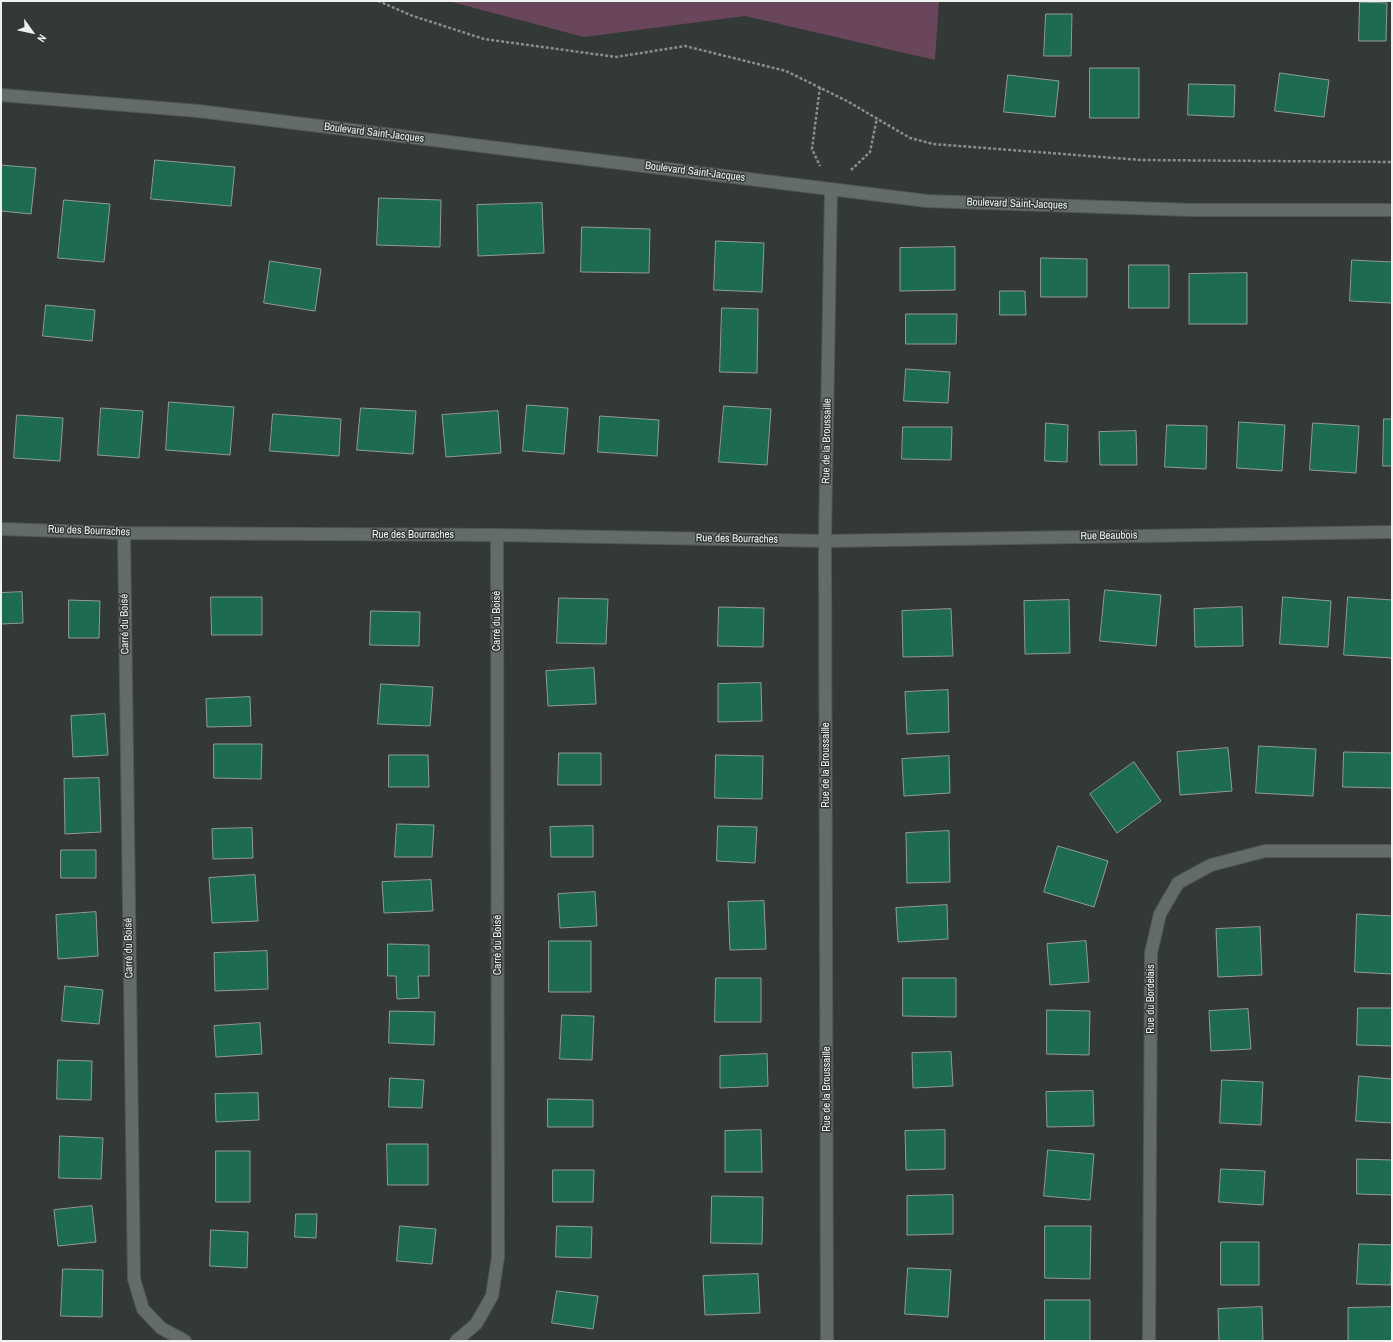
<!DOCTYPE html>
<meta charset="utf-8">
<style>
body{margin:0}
#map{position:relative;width:1393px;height:1342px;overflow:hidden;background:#323936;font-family:"Archivo Narrow",sans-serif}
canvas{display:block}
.frame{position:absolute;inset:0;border:2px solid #edf1ef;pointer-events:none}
.north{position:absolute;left:12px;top:12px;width:40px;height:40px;-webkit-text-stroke:3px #323936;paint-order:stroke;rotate:123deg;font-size:11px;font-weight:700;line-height:16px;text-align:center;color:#edf1ef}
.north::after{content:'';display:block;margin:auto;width:14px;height:18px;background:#edf1ef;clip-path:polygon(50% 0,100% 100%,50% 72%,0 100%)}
</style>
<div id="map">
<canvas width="1393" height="1342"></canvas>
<div class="frame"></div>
<div class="north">N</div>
</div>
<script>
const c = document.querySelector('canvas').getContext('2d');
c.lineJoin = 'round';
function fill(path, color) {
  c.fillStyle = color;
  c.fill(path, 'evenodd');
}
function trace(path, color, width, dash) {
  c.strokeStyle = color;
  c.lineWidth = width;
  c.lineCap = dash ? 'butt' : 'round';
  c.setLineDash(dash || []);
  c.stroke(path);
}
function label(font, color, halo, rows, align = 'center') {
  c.font = font + ' "Archivo Narrow",sans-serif';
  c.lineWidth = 3;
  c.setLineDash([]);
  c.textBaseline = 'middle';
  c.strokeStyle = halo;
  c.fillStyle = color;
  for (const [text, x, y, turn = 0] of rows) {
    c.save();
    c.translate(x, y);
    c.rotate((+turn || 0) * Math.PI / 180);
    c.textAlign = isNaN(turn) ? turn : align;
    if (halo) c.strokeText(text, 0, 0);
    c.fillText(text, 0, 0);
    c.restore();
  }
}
fill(new Path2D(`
 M 448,1 L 939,1 L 935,60 L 745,16 L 584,37 Z`), '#6a465c');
const building = new Path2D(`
 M 1360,2 L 1387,3 L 1386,41 L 1359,41 Z
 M 1046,14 L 1072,14 L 1071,56 L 1044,56 Z
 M 1090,68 L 1139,68 L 1139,118 L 1090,118 Z
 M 1280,73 L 1329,80 L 1324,117 L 1275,111 Z
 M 1008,75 L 1059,81 L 1055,117 L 1004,112 Z
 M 1189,84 L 1235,85 L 1234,117 L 1188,115 Z
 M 155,160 L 235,167 L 231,206 L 151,199 Z
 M 1,165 L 36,168 L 31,214 L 1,211 Z
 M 379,198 L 441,200 L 440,247 L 377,245 Z
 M 64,200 L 110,204 L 104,262 L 58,258 Z
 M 542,203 L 544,253 L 478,256 L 477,205 Z
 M 582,227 L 650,229 L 649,273 L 581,272 Z
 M 716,241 L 764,243 L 762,292 L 714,290 Z
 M 955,247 L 955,290 L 900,291 L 900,248 Z
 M 1041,258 L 1087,259 L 1087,297 L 1041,297 Z
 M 1352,260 L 1392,262 L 1392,303 L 1350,301 Z
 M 270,261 L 321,269 L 315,311 L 264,303 Z
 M 1129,265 L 1169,265 L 1169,308 L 1129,308 Z
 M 1247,273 L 1247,324 L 1189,324 L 1189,274 Z
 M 1000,291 L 1025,291 L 1026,315 L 1000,315 Z
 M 46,305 L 95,310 L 92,341 L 43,336 Z
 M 722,308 L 758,309 L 757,373 L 720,372 Z
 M 906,314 L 957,314 L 956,344 L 906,344 Z
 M 906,369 L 950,372 L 948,403 L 904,401 Z
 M 169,402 L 234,407 L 230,455 L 166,450 Z
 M 527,405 L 568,408 L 564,454 L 523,451 Z
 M 724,406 L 771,409 L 767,465 L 719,462 Z
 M 101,408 L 143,411 L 139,458 L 98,455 Z
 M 361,408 L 416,411 L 413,454 L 357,450 Z
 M 498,411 L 501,453 L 446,457 L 442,415 Z
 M 273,414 L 341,419 L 339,456 L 270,451 Z
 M 17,415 L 63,418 L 60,461 L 14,458 Z
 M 600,416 L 659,420 L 657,456 L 598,452 Z
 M 1384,419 L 1392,419 L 1392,466 L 1383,466 Z
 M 1239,422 L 1285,425 L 1282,471 L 1237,468 Z
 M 1046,423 L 1068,425 L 1067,462 L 1045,461 Z
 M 1313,423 L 1359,426 L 1356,473 L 1310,470 Z
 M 1167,425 L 1207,426 L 1206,469 L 1165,467 Z
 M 903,427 L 952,427 L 951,460 L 902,459 Z
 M 1136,431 L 1137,465 L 1100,465 L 1099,432 Z
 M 1105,590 L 1161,595 L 1156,646 L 1100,641 Z
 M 22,592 L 23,623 L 1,624 L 1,593 Z
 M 211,597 L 262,597 L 262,635 L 212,635 Z
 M 1283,597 L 1331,601 L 1328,647 L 1280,644 Z
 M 1348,597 L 1392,600 L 1392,658 L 1344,655 Z
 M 559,598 L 608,599 L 606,644 L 557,643 Z
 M 69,600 L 100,601 L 99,638 L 69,638 Z
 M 1069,600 L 1070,653 L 1025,654 L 1024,601 Z
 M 719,607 L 764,608 L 763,647 L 718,646 Z
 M 1242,607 L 1243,646 L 1195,647 L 1194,609 Z
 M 951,609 L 953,656 L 903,657 L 902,611 Z
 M 371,611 L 420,612 L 419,646 L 370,645 Z
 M 594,668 L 596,704 L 548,706 L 546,671 Z
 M 761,683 L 762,721 L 718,722 L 718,684 Z
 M 381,684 L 433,687 L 430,726 L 378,724 Z
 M 948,690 L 949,732 L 907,734 L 905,692 Z
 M 250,697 L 251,726 L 207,727 L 206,699 Z
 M 105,714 L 108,755 L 73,757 L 71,716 Z
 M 214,744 L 262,744 L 261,779 L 214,778 Z
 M 1259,746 L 1316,749 L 1313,796 L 1256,793 Z
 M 1228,748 L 1232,791 L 1180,795 L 1177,752 Z
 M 1344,752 L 1392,753 L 1392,788 L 1343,787 Z
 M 559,753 L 601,753 L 601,785 L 558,785 Z
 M 389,755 L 428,755 L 429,787 L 389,787 Z
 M 716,755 L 763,756 L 762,799 L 715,798 Z
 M 949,756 L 950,793 L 904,796 L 902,759 Z
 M 1134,762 L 1161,801 L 1117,833 L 1090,794 Z
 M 99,778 L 101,832 L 65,834 L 64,779 Z
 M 397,824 L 434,825 L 432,857 L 395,857 Z
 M 593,826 L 593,857 L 551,857 L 550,827 Z
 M 718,826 L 757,827 L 755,863 L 717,861 Z
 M 252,828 L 253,858 L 213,859 L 212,829 Z
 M 949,831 L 950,882 L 907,883 L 906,833 Z
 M 1058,846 L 1108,861 L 1094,907 L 1044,892 Z
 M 61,850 L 96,850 L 96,878 L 61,878 Z
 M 255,875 L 258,921 L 212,923 L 209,878 Z
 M 431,880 L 433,911 L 384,913 L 382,882 Z
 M 595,892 L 597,926 L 560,928 L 558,894 Z
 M 764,901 L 766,949 L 730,950 L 728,902 Z
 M 947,905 L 948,939 L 898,942 L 896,908 Z
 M 96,912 L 98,956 L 58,959 L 56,915 Z
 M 1357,914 L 1392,916 L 1392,974 L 1355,972 Z
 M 1260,927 L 1262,975 L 1218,977 L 1216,929 Z
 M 549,941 L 591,941 L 591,992 L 549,992 Z
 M 1086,941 L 1089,982 L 1050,985 L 1047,944 Z
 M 388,944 L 429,945 L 429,976 L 418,976 L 419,998 L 397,999 L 396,976 L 388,976 Z
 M 267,951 L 268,989 L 215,991 L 214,953 Z
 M 716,978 L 761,978 L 761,1022 L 715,1022 Z
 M 903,978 L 956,978 L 956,1017 L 903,1016 Z
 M 65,986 L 103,990 L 99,1024 L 62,1021 Z
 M 1358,1008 L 1392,1008 L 1392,1046 L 1357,1045 Z
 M 1248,1009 L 1251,1049 L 1211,1051 L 1209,1011 Z
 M 1047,1010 L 1090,1011 L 1089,1055 L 1047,1054 Z
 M 390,1011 L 435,1012 L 434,1045 L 389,1043 Z
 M 562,1015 L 594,1016 L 592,1060 L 560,1059 Z
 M 260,1023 L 262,1054 L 216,1057 L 214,1026 Z
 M 951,1052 L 953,1086 L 913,1088 L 912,1053 Z
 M 767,1054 L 768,1086 L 720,1088 L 720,1056 Z
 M 58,1060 L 92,1061 L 91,1100 L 57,1099 Z
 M 1359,1076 L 1392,1079 L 1392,1123 L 1356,1121 Z
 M 390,1078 L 424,1080 L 422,1108 L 389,1107 Z
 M 1222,1080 L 1263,1082 L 1261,1125 L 1220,1123 Z
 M 1093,1091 L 1094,1126 L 1047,1127 L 1046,1092 Z
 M 258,1093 L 259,1120 L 216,1122 L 215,1094 Z
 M 548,1099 L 593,1100 L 593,1127 L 548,1127 Z
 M 761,1130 L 762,1172 L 725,1172 L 725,1131 Z
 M 945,1130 L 945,1169 L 906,1170 L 905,1131 Z
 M 60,1136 L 103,1138 L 101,1179 L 59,1178 Z
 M 387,1144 L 428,1144 L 428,1185 L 388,1185 Z
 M 1048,1150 L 1094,1154 L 1090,1200 L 1044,1196 Z
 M 216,1151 L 250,1151 L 250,1202 L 216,1202 Z
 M 1357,1159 L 1392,1160 L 1392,1195 L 1357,1194 Z
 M 1221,1169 L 1265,1171 L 1263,1205 L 1219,1202 Z
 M 553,1170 L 594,1170 L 593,1202 L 553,1202 Z
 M 953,1195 L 953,1234 L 907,1235 L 907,1196 Z
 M 712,1196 L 763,1197 L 762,1244 L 711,1243 Z
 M 92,1206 L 96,1242 L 58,1246 L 54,1210 Z
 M 296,1214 L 317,1214 L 316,1238 L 295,1237 Z
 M 400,1226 L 436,1229 L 432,1264 L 397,1261 Z
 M 557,1226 L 592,1227 L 591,1258 L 556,1257 Z
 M 1045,1226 L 1091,1226 L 1090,1279 L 1045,1278 Z
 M 211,1230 L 248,1232 L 247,1268 L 210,1266 Z
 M 1221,1242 L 1259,1242 L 1259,1285 L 1221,1285 Z
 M 1359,1244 L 1392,1245 L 1391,1285 L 1357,1284 Z
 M 908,1268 L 951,1270 L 948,1317 L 905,1314 Z
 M 63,1269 L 103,1270 L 102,1317 L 61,1316 Z
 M 758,1274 L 760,1313 L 705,1315 L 703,1276 Z
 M 557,1291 L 598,1296 L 593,1329 L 552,1323 Z
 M 1045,1300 L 1090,1300 L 1090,1341 L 1045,1341 Z
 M 1262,1307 L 1263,1341 L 1219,1341 L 1218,1309 Z
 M 1392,1307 L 1392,1341 L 1348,1341 L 1348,1308 Z`);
fill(building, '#1d6b51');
trace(building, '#929a97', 1);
const street = new Path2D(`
 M 1,529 L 124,533 L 497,535 L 826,541 L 1392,532
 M 124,533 L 134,1279 L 143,1309 L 161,1328 L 185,1341
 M 456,1341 L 476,1324 L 492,1296 L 498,1257 L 497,535
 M 827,1341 L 825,538 L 831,189
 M 1149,1341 L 1151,953 L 1160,914 L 1178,883 L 1211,865 L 1265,851 L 1392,851`);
const secondary = new Path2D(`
 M 1,95 L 198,111 L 927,201 L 1191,210 L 1392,210`);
trace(street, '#515654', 14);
trace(secondary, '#515654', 14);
trace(new Path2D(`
 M 378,1 L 413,16 L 484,39 L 616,57 L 685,46 L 786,71 L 847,101 L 910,138 L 933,144 L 1141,160 L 1392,162
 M 820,87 L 812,149 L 820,166
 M 851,170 L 870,152 L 877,118`), '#888e8b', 2.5, [3, 2]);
trace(street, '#646c68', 12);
trace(secondary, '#646c68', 12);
label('11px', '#edf1ef', '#323936', [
 ["Boulevard Saint-Jacques",374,133,7],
 ["Boulevard Saint-Jacques",695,172,7],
 ["Boulevard Saint-Jacques",1017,204,2],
 ["Rue de la Broussaille",827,441,-89],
 ["Rue des Bourraches",89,531,2],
 ["Rue des Bourraches",413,535],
 ["Rue Beaubois",1109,536,-1],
 ["Rue des Bourraches",737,539,1],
 ["Carré du Boisé",497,621,-90],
 ["Carré du Boisé",125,624,-91],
 ["Rue de la Broussaille",826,765,-90],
 ["Carré du Boisé",498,945,-90],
 ["Carré du Boisé",129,948,-91],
 ["Rue du Bordelais",1151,999,-90],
 ["Rue de la Broussaille",827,1089,-90]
]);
</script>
